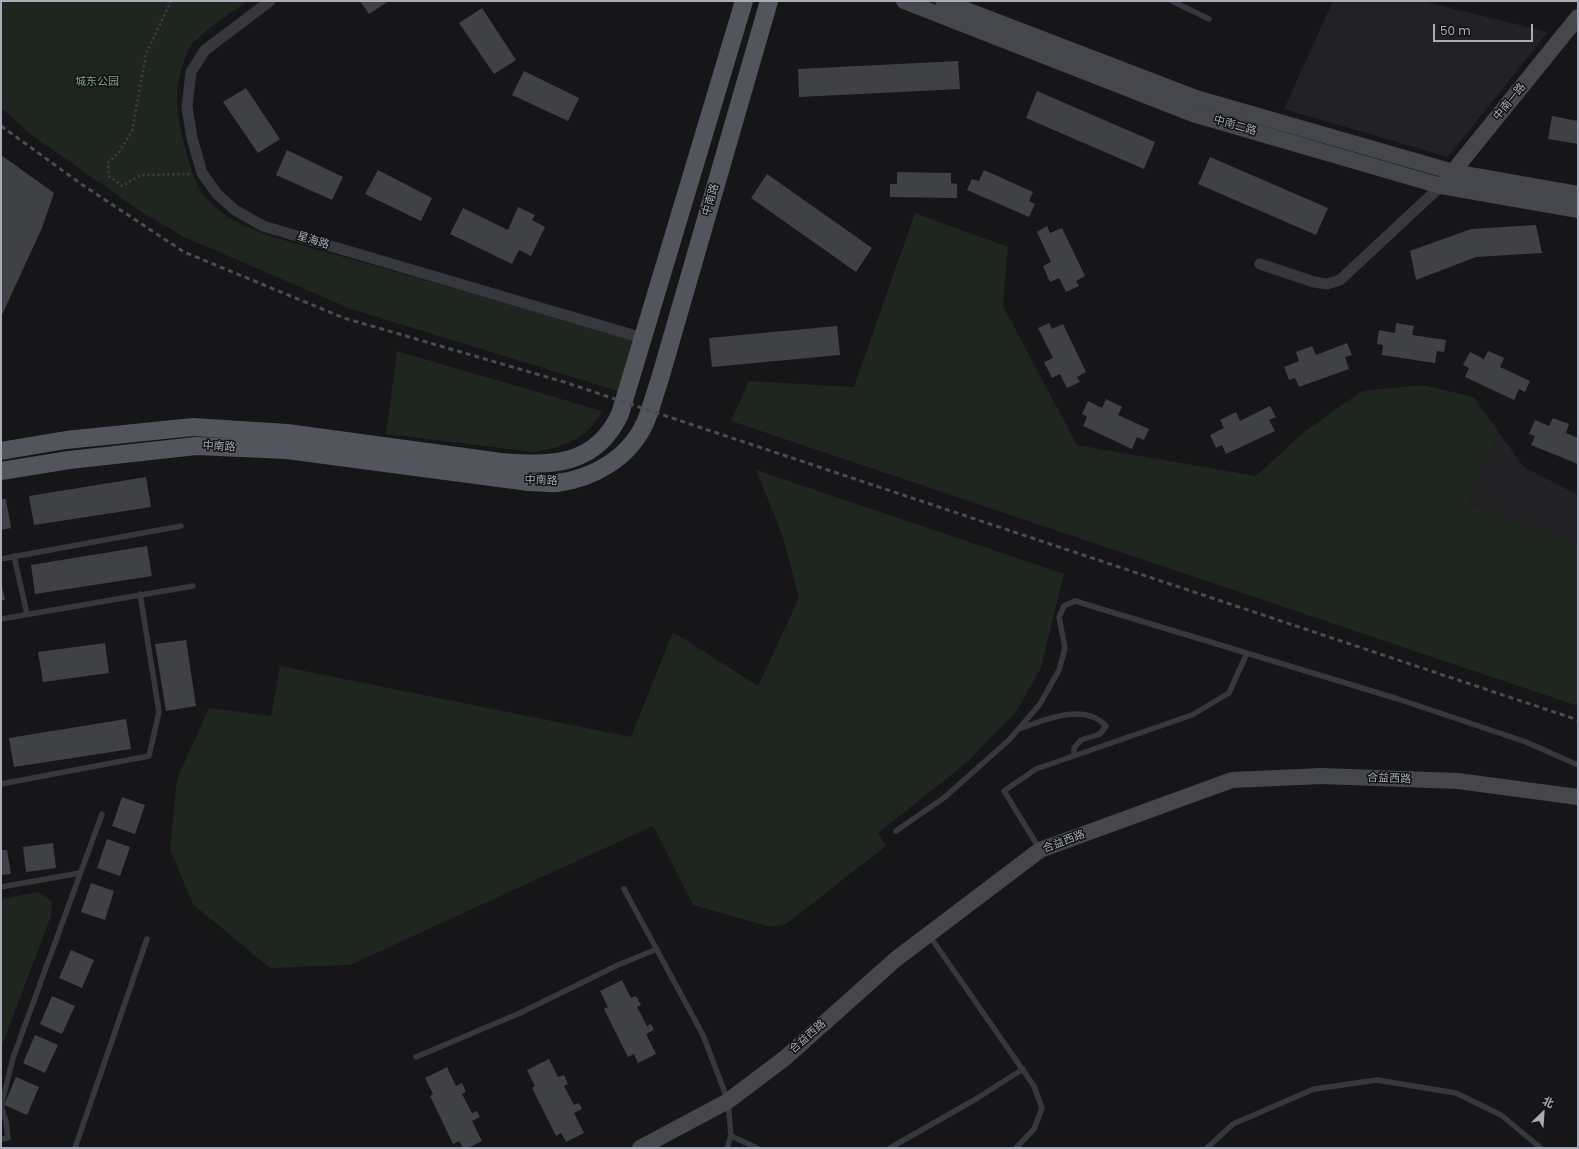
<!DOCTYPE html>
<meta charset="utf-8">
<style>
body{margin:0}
#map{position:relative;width:1579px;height:1149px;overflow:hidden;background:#161618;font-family:Poppins,"Noto Sans SC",sans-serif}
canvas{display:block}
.frame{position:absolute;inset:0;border:2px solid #a8adb8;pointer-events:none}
.north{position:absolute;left:1523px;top:1093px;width:40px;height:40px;-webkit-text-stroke:3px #111113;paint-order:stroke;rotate:25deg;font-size:11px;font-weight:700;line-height:16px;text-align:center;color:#a8adb8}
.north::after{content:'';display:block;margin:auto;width:14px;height:18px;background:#a8adb8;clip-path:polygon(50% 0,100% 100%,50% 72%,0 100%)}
.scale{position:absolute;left:1433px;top:24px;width:100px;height:18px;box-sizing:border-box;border:2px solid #a8adb8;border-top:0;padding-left:5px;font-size:12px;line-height:14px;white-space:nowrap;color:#a8adb8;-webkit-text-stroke:3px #111113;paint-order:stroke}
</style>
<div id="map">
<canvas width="1579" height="1149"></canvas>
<div class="frame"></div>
<div class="north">北</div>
<div class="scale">50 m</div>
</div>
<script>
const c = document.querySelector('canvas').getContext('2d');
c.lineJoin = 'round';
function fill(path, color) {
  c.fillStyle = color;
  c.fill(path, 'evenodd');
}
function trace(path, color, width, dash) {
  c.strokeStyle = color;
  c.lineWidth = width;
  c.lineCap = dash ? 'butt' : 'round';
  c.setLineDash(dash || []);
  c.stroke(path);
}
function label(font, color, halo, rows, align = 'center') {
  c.font = font + ' Poppins,"Noto Sans SC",sans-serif';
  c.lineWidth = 3;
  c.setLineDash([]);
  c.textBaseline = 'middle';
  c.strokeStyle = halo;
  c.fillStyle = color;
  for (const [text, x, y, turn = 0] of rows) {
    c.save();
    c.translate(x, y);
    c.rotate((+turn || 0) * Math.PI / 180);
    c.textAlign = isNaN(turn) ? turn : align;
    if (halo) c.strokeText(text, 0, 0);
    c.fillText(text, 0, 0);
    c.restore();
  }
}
fill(new Path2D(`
 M 1333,1 L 1422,1 L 1548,32 L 1448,157 L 1284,109 Z
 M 1499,433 L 1524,467 L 1578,495 L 1578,545 L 1468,503 Z`), '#222225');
fill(new Path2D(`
 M 1,1 L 248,1 C 234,11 196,35 189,49 C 181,64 176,88 177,105 C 178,125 191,176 202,193 C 205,197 210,202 214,206 C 230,222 253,229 273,237 L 633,339 L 618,391 L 351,309 L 184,237 L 140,211 L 33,136 L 1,108 Z
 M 915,213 L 1008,247 L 1003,306 L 1077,445 L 1256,476 L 1304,432 L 1362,391 L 1422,385 L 1474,397 L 1499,433 L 1468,503 L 1578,545 L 1578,706 L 731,421 L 749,381 L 854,387 Z
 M 397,351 L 602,411 C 598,417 593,426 587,431 C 573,444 552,449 534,452 L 386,434 Z
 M 756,470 L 1064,574 L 1041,668 L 1016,712 L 966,763 L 878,833 L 886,846 L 786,924 L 771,927 L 693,905 L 653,826 L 350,965 L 270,968 L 193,904 L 170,849 L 177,779 L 209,708 L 271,716 L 280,666 L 631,737 L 673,632 L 758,686 L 799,598 L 782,534 Z
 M 39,892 L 52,901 L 51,916 L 1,1048 L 1,899 Z`), '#1e261f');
fill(new Path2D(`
 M 360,1 L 389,1 L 369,14 Z
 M 482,8 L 516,60 L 494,74 L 459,23 Z
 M 958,61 L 960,89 L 799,97 L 798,69 Z
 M 524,71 L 579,98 L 568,121 L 512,95 Z
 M 246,88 L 280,139 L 258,153 L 223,102 Z
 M 1037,91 L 1155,142 L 1144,169 L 1026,118 Z
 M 1552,116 L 1578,121 L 1578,144 L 1548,139 Z
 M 287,150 L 343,177 L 332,200 L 276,175 Z
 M 1,155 L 54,193 L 42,228 L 1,317 Z
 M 1210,157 L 1328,208 L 1316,235 L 1198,184 Z
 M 378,170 L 432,198 L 421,221 L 365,194 Z
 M 984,170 L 1033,192 L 1029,201 L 1035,204 L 1029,217 L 967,190 L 972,179 L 979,181 Z
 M 897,172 L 951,173 L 951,183 L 957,184 L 957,198 L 890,197 L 890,184 L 897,184 Z
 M 767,174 L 872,248 L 856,272 L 751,198 Z
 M 518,207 L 535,215 L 532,220 L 545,227 L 531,256 L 519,250 L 512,264 L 450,234 L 463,208 L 508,230 Z
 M 1536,225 L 1542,253 L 1476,257 L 1416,280 L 1410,251 L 1471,229 Z
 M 1047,226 L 1050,233 L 1062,228 L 1085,276 L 1076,281 L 1079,286 L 1066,292 L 1059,278 L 1050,282 L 1043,266 L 1051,262 L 1037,232 Z
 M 1049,323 L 1052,329 L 1063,324 L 1086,372 L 1077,377 L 1080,382 L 1067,388 L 1060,374 L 1052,378 L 1044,362 L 1053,358 L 1038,328 Z
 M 1396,323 L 1414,326 L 1412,335 L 1446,340 L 1444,352 L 1437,351 L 1435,363 L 1382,355 L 1383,345 L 1377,344 L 1379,330 L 1395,333 Z
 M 837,326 L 840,355 L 712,367 L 709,338 Z
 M 1347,343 L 1352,355 L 1345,357 L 1349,369 L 1299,387 L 1295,378 L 1289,380 L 1284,367 L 1299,361 L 1296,352 L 1312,346 L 1316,355 Z
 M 1488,351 L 1504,358 L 1500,367 L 1530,381 L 1525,392 L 1519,389 L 1514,400 L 1465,377 L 1469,368 L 1463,365 L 1470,352 L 1484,359 Z
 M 1106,399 L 1122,407 L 1118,415 L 1149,429 L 1144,440 L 1137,437 L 1132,449 L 1083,426 L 1087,417 L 1082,414 L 1088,401 L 1102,408 Z
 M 1270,406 L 1276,417 L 1269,420 L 1275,431 L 1226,454 L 1222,445 L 1216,448 L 1210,435 L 1224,428 L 1220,420 L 1236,412 L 1240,421 Z
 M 1553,418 L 1569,424 L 1566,433 L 1578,438 L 1578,464 L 1531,445 L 1535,436 L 1529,434 L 1535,420 L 1549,426 Z
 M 146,477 L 151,507 L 34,525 L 29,496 Z
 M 1,499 L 6,499 L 11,528 L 1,530 Z
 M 147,546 L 152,576 L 35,594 L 31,565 Z
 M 1,581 L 5,600 L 1,600 Z
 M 186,640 L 196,706 L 166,711 L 155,644 Z
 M 105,643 L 109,673 L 43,682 L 38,652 Z
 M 126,719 L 131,749 L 14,767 L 9,738 Z
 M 122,797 L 145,805 L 135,834 L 112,826 Z
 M 107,839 L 130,847 L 120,876 L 97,868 Z
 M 53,843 L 56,868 L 26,872 L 23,847 Z
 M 1,850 L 7,850 L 11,874 L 1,875 Z
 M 91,883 L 114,891 L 105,920 L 81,912 Z
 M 71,950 L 94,960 L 82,988 L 59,978 Z
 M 622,980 L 631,998 L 636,996 L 641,1005 L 637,1007 L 647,1026 L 651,1024 L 654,1030 L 646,1034 L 656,1054 L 638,1063 L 634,1054 L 628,1057 L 604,1009 L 608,1007 L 600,991 Z
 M 52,996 L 75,1006 L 62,1034 L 40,1024 Z
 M 35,1035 L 58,1045 L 45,1073 L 23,1063 Z
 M 549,1059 L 558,1077 L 564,1075 L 568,1084 L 564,1086 L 574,1105 L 579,1103 L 582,1109 L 574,1113 L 584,1133 L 566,1142 L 561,1133 L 556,1136 L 532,1088 L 535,1086 L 527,1070 Z
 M 447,1067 L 456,1086 L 462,1083 L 466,1092 L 462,1094 L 472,1113 L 477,1111 L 480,1117 L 472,1121 L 482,1141 L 468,1148 L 463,1148 L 459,1141 L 453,1144 L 430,1096 L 433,1094 L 425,1078 Z
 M 16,1077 L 39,1087 L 27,1115 L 4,1105 Z`), '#404145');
trace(new Path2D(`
 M 171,1 L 146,54 L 132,131 L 119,152 L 108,163 L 109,176 L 122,186 L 141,175 L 190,174`), '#3d3f44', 2.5, [2, 3]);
trace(new Path2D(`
 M 1172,1 L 1209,19
 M 14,556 L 27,614
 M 1,559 L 181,526
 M 1,619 L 193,586
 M 1019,729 C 1044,720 1084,702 1106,726 L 1100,734 L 1081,740 L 1074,748 L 1074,755
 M 1,784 L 149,756 L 159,712 L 140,594
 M 896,831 L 945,797 L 1009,740 L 1040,704 L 1059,670 L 1065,648 L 1059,617 L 1064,606 L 1075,601 L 1395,698 L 1526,742 L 1578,765
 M 1039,848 L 1004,791 L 1036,769 L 1192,715 L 1229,693 L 1247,653
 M 1,887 L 80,873
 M 624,889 L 703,1035 L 728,1101 L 731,1136 L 727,1148
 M 929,935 L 1034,1086 L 1042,1108 L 1034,1129 L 1016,1148
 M 416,1057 L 520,1013 L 618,965 L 657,949
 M 731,1136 L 757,1148
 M 1,1139 L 8,1138 L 6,1121 L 1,1106 L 13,1058 L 102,814
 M 75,1148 L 147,939
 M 890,1148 L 976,1099 L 1023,1069
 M 1207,1148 L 1233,1124 L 1314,1089 L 1377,1080 L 1456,1093 L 1501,1115 L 1541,1148`), '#37383d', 5.5);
trace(new Path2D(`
 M 270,1 L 205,50 L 191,72 L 187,107 L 192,138 L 202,173 L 217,194 L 235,210 L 263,226 L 643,338
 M 1260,264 L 1314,282 L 1327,284 L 1340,280 L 1441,186`), '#37383d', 11);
trace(new Path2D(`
 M 904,1 L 1193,114 L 1441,186 L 1578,210
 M 943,1 L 1196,98 L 1453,172 L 1578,194
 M 1447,179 L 1578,17
 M 640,1148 L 728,1101 L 785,1058 L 896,959 L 1040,850 L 1232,780 L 1322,776 L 1458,781 L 1578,797`), '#45474d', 16);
trace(new Path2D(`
 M 1,451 L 66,440 L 193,427 L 287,433 L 501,462 C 552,466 596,466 620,414 L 744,1
 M 1,471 L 69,460 L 196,446 L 287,450 L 529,482 C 538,482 548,484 557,483 C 594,478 629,458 645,423 C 651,410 654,395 659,382 L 769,1`), '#53555c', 18);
trace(new Path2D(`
 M 1,126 L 84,186 L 184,252 L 344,318 L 564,382 L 1578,720`), '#4a4c52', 3, [5, 4]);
label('11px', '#7fa381', '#111113', [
 ["城东公园",97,82]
]);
label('11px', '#a8adb8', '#111113', [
 ["中南一路",1510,102,-51],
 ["中南二路",1235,126,16],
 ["中南路",711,200,-74],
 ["星海路",313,241,17],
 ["中南路",219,447,3],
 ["中南路",541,481,2],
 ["合益西路",1389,779,2],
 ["合益西路",1064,842,-21],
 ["合益西路",808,1037,-41]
]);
</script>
